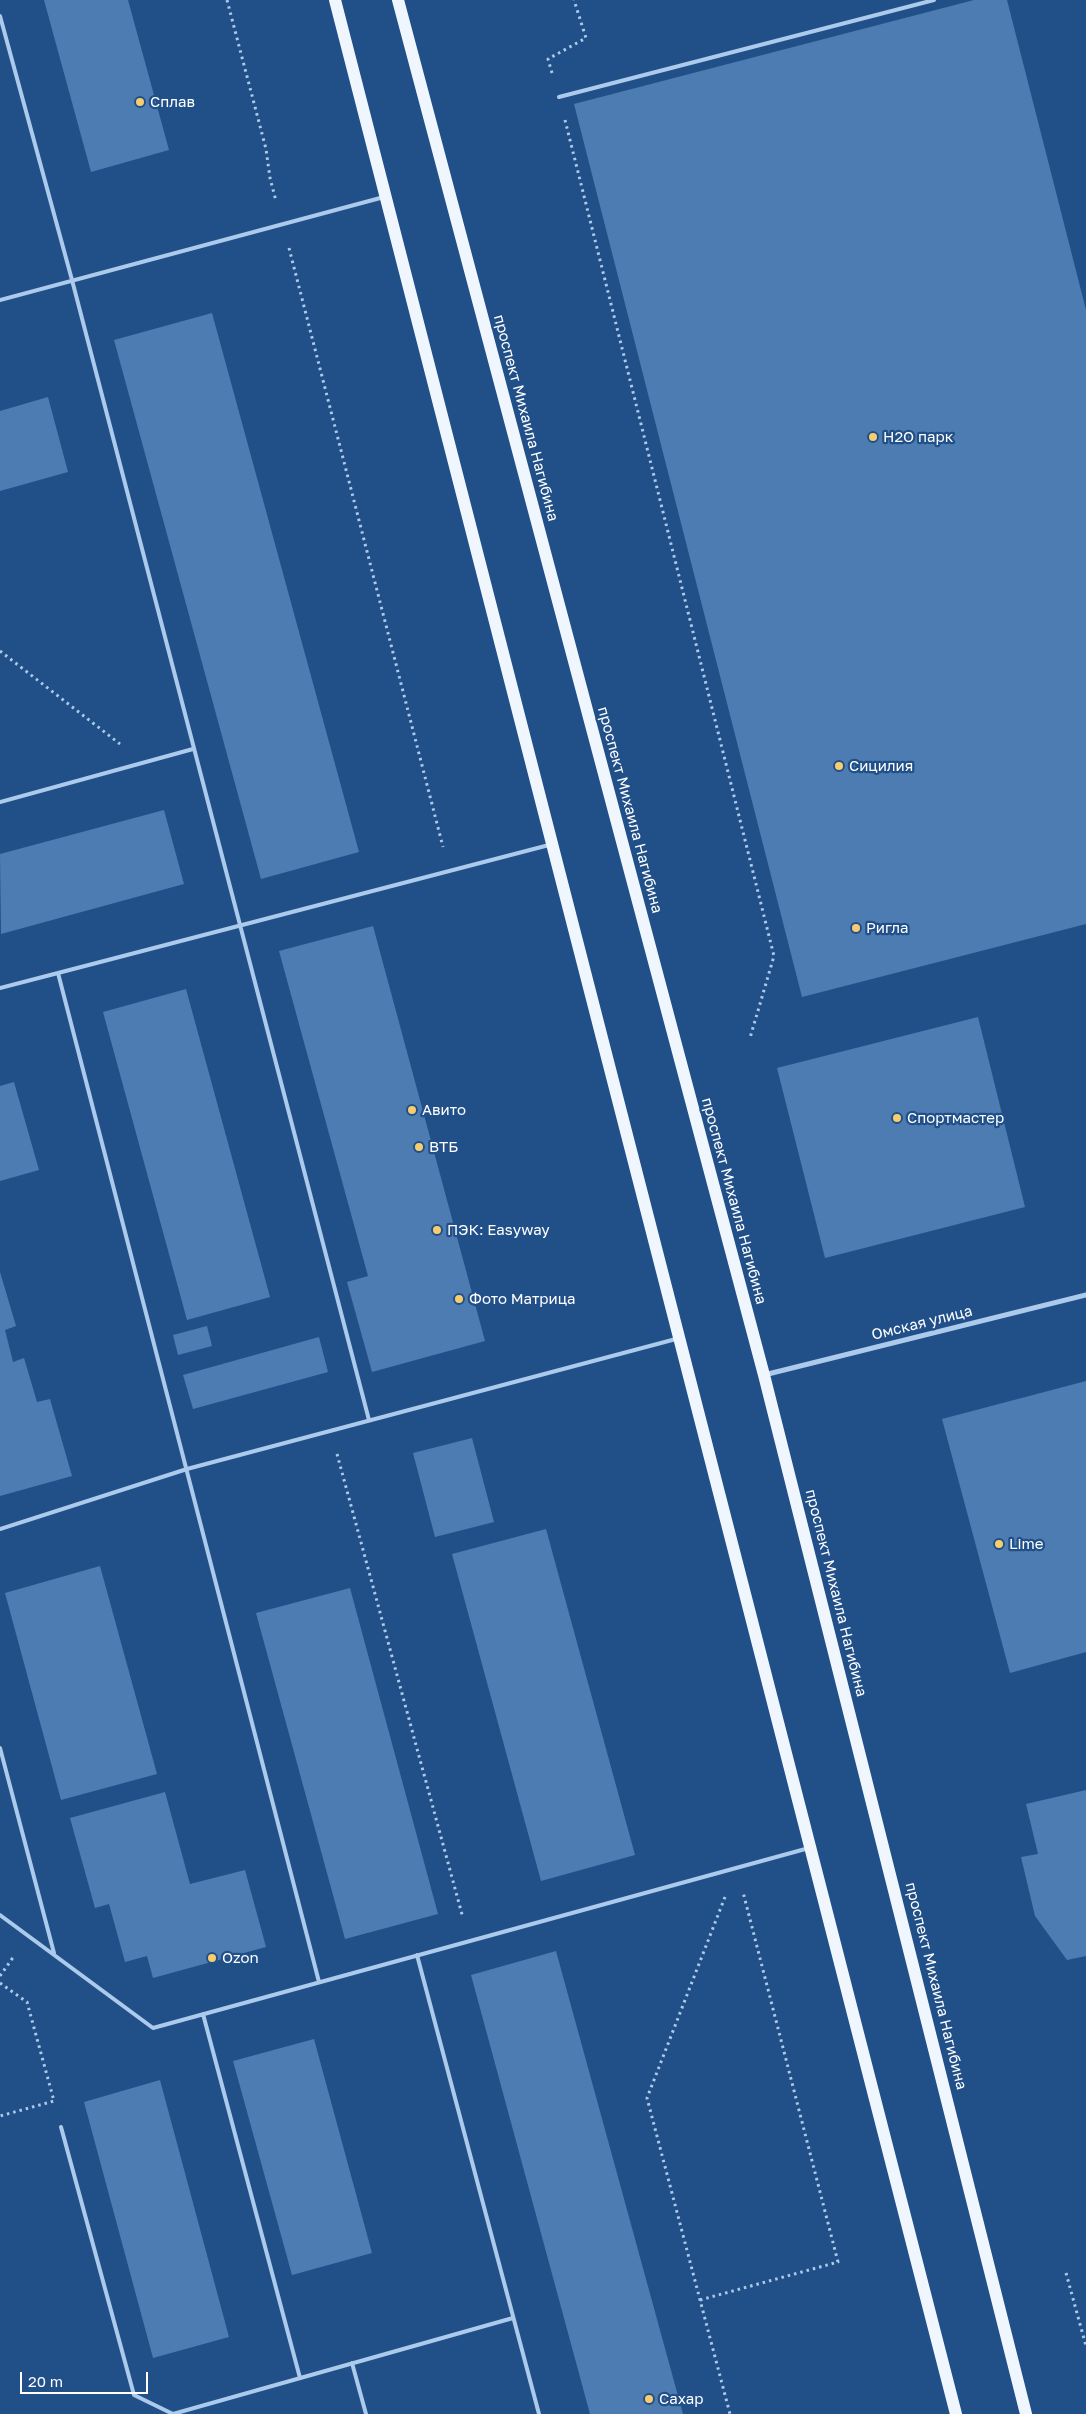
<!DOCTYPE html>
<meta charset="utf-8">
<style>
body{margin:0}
#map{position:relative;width:1086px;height:2414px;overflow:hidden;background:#215089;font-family:"Golos Text",sans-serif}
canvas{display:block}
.scale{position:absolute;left:20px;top:2372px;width:128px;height:22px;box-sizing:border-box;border:2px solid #fff;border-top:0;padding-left:6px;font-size:15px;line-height:18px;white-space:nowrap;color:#fff;-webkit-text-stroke:4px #215089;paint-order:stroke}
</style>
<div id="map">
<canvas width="1086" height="2414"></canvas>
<div class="scale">20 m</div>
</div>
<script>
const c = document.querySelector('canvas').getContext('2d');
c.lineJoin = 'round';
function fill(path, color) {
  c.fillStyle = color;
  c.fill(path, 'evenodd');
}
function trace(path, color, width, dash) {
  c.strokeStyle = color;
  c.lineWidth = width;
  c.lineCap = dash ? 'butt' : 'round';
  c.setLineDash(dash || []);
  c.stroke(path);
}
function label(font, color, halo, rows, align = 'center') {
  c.font = font + ' "Golos Text",sans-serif';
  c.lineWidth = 4.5;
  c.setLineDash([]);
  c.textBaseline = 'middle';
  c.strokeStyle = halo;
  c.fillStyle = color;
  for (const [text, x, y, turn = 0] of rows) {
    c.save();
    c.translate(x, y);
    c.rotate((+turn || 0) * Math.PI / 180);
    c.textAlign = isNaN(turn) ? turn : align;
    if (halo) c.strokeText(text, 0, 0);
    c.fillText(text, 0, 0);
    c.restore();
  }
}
fill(new Path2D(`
 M 44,0 L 128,0 L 169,150 L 91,172 Z
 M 974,0 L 1007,0 L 1086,310 L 1086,924 L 802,997 L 574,104 Z
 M 212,313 L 359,852 L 261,879 L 114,340 Z
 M 48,397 L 68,472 L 0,491 L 0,411 Z
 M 164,810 L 184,884 L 1,934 L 0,854 Z
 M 373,926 L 485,1341 L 372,1372 L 347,1282 L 368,1276 L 279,951 Z
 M 186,989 L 270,1297 L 187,1320 L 103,1012 Z
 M 978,1017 L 1025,1207 L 825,1258 L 777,1068 Z
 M 14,1082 L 39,1170 L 0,1181 L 0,1086 Z
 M 0,1272 L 16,1326 L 5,1330 L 13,1362 L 24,1358 L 37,1402 L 50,1399 L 72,1476 L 0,1496 Z
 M 207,1326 L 212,1346 L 178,1355 L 173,1335 Z
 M 319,1337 L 328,1372 L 193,1409 L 183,1375 Z
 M 1086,1381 L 1086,1652 L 1010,1673 L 942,1419 Z
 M 472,1438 L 494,1522 L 435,1537 L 413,1453 Z
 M 546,1529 L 635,1855 L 541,1881 L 452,1554 Z
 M 100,1566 L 157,1774 L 61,1800 L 5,1593 Z
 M 350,1588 L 438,1914 L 345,1939 L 256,1613 Z
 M 1086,1790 L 1086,1956 L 1067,1960 L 1035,1916 L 1021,1857 L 1038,1854 L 1026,1804 Z
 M 165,1792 L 190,1884 L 245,1870 L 266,1947 L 153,1978 L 147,1956 L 125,1962 L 109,1904 L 95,1908 L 70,1818 Z
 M 556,1951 L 683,2414 L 590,2414 L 471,1975 Z
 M 314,2039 L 372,2253 L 292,2275 L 233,2061 Z
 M 160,2080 L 229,2337 L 153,2358 L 84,2102 Z`), '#4d7cb2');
trace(new Path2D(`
 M 227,0 L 266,149 L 270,178 L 276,201
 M 552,73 L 548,59 L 586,38 L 574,0
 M 565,120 L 774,956 L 750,1038
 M 289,248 L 443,847
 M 0,651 L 120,744
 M 337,1454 L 463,1918
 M 725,1897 L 647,2098 L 730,2414
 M 0,1976 L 14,1956
 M 0,1983 L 27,2002 L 54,2101 L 0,2116
 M 1066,2273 L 1086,2346
 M 700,2300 L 838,2262 L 743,1892`), '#accaeb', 3, [2.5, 4]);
trace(new Path2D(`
 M 0,16 L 72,280 L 369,1420
 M 559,97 L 934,0
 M 0,300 L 384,197
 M 0,802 L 193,749
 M 0,988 L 58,973
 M 0,1529 L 187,1469 L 676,1339
 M 0,1748 L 54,1953
 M 0,1915 L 153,2028 L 809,1848
 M 417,1955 L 539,2414
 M 319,1982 L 58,973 L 549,845
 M 203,2014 L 300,2378
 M 61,2127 L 134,2395 L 173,2414
 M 352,2363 L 366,2414
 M 173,2414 L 513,2318`), '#accaeb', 4);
trace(new Path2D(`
 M 764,1375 L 1086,1295`), '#accaeb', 5);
trace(new Path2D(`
 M 335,0 L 956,2414
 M 398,0 L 764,1375 L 1026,2414`), '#f0f6fe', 12);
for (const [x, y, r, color] of [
 [140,102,5,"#f8cd6d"],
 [873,437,5,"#f8cd6d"],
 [839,766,5,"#f8cd6d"],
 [856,928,5,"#f8cd6d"],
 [412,1110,5,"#f8cd6d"],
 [897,1118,5,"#f8cd6d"],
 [419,1147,5,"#f8cd6d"],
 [437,1230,5,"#f8cd6d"],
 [459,1299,5,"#f8cd6d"],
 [999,1544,5,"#f8cd6d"],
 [212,1958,5,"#f8cd6d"],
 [649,2399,5,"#f8cd6d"]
]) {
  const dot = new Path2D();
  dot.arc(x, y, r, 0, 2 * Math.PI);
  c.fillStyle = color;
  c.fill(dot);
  trace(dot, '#215089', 2);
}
label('15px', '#fff', '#215089', [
 ["Сплав",150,102],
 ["H2O парк",883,437],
 ["Сицилия",849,766],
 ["Ригла",866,928],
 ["Авито",422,1110],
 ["Спортмастер",907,1118],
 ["ВТБ",429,1147],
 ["ПЭК: Easyway",447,1230],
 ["Фото Матрица",469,1299],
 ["Lime",1009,1544],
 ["Ozon",222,1958],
 ["Сахар",659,2399]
], 'left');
label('15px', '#fff', '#215089', [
 ["проспект Михаила Нагибина",526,418,75],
 ["проспект Михаила Нагибина",630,810,75],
 ["проспект Михаила Нагибина",734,1201,75],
 ["Омская улица",922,1323,-14],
 ["проспект Михаила Нагибина",836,1593,76],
 ["проспект Михаила Нагибина",936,1986,76]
]);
</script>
